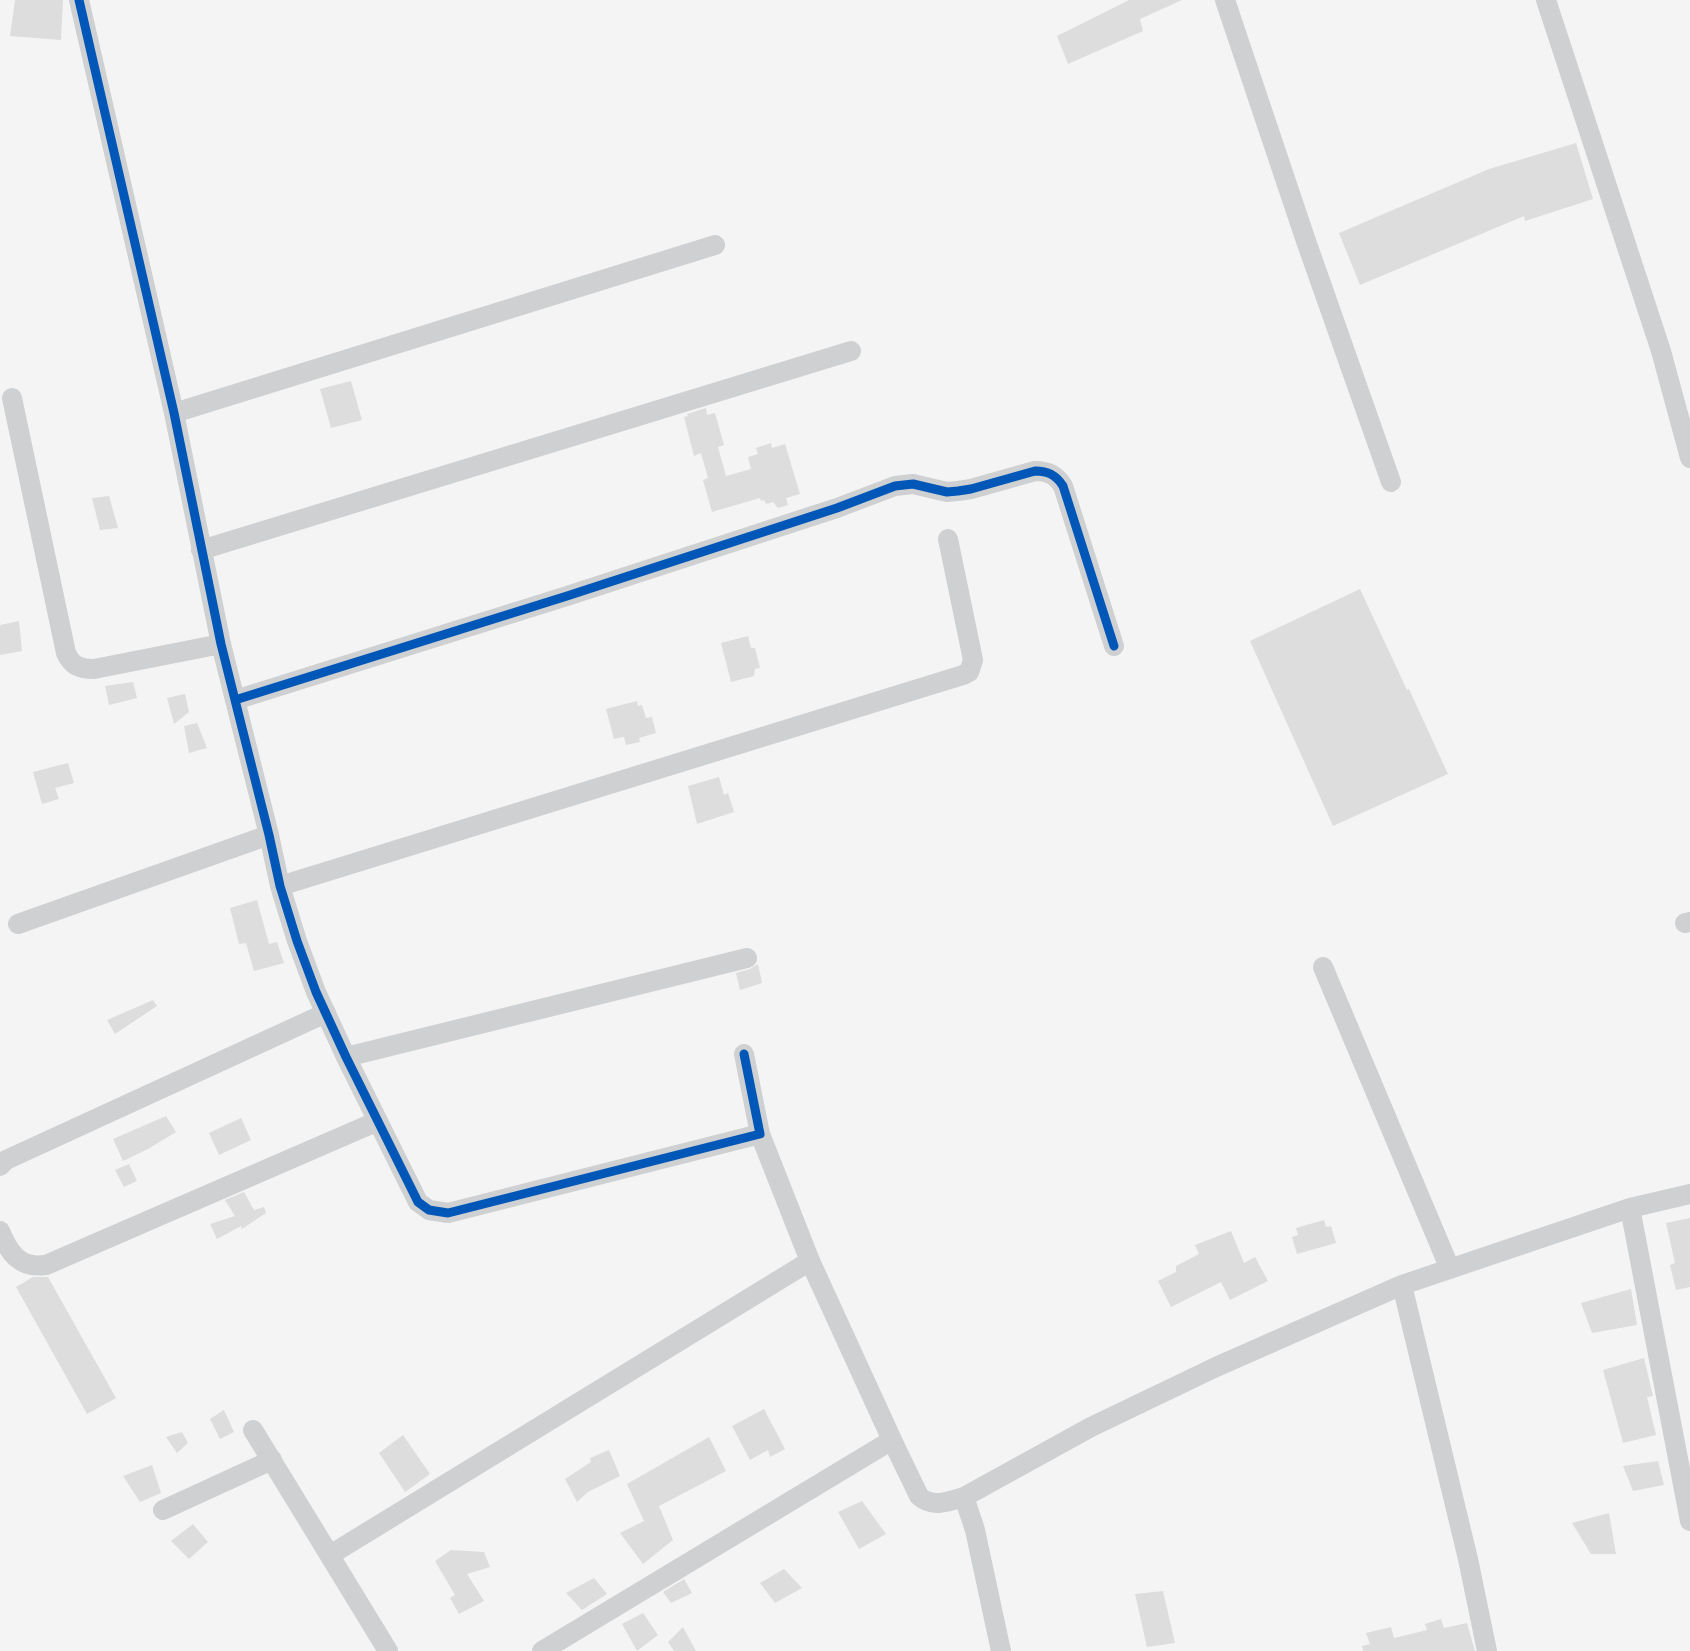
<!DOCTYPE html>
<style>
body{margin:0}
canvas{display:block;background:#f4f4f4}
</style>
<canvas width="1690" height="1651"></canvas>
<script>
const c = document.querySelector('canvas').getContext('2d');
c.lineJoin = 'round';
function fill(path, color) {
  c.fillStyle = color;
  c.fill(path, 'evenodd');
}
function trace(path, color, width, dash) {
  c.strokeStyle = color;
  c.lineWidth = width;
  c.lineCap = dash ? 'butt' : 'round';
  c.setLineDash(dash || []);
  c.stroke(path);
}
fill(new Path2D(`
 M 15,0 L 63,0 L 61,40 L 10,36 Z
 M 1129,0 L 1182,0 L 1140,19 L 1143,31 L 1068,64 L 1057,36 Z
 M 1576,143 L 1593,199 L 1525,221 L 1524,216 L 1360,285 L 1339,233 L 1489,169 Z
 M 351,381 L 362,420 L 331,428 L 320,389 Z
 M 706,408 L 707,415 L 715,413 L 724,445 L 718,447 L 726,476 L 751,469 L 748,457 L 758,454 L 756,448 L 771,443 L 772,448 L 785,444 L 800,494 L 786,498 L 788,505 L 778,508 L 773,502 L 766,504 L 764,500 L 761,501 L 760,498 L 712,512 L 703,480 L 708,478 L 701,453 L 694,456 L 684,417 L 688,416 L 687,414 Z
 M 109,496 L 118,528 L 100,530 L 92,498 Z
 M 1360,589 L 1407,690 L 1409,689 L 1448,774 L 1333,826 L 1250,641 Z
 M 19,621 L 22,651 L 0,655 L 0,625 Z
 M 748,636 L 751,648 L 755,648 L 760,668 L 755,669 L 754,676 L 731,682 L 721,643 Z
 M 133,682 L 137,698 L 109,705 L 105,686 Z
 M 185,694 L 189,712 L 174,724 L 167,698 Z
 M 637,701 L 638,706 L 642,705 L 646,718 L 652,717 L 656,733 L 639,738 L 640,742 L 626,745 L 624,737 L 614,739 L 606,709 Z
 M 197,723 L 207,748 L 189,753 L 184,726 Z
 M 68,763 L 74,783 L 55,788 L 59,799 L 42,804 L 33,772 Z
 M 719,777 L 724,795 L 728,793 L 734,812 L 697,824 L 688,786 Z
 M 257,900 L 269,944 L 277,942 L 284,963 L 254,971 L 246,943 L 239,944 L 230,908 Z
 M 758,964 L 762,983 L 740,990 L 736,973 L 750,969 Z
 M 153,1000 L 157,1006 L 115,1034 L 107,1020 Z
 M 166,1116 L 176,1132 L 148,1149 L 123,1161 L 113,1139 Z
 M 241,1118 L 251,1140 L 219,1155 L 209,1133 Z
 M 129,1164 L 137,1181 L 124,1187 L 115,1170 Z
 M 244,1192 L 254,1210 L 264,1207 L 266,1213 L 242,1229 L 241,1226 L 217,1239 L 210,1224 L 235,1216 L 225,1200 Z
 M 1690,1218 L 1690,1287 L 1676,1290 L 1670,1265 L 1675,1263 L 1666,1223 Z
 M 1324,1220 L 1326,1227 L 1331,1226 L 1336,1243 L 1297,1254 L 1292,1237 L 1298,1235 L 1296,1228 Z
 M 1231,1231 L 1244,1263 L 1255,1257 L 1268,1281 L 1230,1300 L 1221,1282 L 1171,1307 L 1158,1281 L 1176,1272 L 1176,1266 L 1199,1254 L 1195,1245 Z
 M 33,1277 L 48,1277 L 116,1398 L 87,1414 L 16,1287 Z
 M 1631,1289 L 1637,1325 L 1592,1333 L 1581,1303 Z
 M 1644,1358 L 1653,1396 L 1647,1397 L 1656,1435 L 1623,1443 L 1603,1370 Z
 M 764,1409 L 785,1449 L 770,1457 L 768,1450 L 750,1460 L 732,1426 Z
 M 224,1410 L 234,1432 L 220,1439 L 210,1419 Z
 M 182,1432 L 188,1443 L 177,1453 L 166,1437 Z
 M 403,1435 L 430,1474 L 405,1492 L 379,1453 Z
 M 709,1437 L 726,1471 L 659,1506 L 673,1540 L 643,1564 L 620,1533 L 644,1521 L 627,1484 Z
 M 609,1450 L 620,1476 L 588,1492 L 577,1502 L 565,1479 L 591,1462 L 590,1458 Z
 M 1658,1461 L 1664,1485 L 1633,1491 L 1623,1466 Z
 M 152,1465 L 161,1493 L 140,1502 L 123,1476 Z
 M 862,1501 L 886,1534 L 859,1549 L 838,1512 Z
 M 1609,1513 L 1616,1554 L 1591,1554 L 1572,1523 Z
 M 193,1524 L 208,1542 L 189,1559 L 171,1541 Z
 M 451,1550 L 484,1552 L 490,1567 L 467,1574 L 484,1601 L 459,1614 L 450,1598 L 455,1595 L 435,1561 Z
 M 784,1569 L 802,1588 L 775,1603 L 760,1583 Z
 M 594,1578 L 607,1594 L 582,1610 L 566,1593 Z
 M 684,1579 L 692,1593 L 671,1603 L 663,1592 Z
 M 1163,1591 L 1175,1643 L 1147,1647 L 1135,1594 Z
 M 643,1613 L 658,1635 L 637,1651 L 622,1624 Z
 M 1441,1619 L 1444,1628 L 1467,1623 L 1475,1651 L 1363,1651 L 1362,1646 L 1370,1644 L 1366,1633 L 1391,1627 L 1394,1638 L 1427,1630 L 1425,1624 Z
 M 683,1627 L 696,1651 L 674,1651 L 668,1642 Z`), '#ddddde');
trace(new Path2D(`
 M 79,0 L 174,413 L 221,644 L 235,700 L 567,596 L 837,508 L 895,486 L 913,484 L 947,492 L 958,491 L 971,489 L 1035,471 C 1048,471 1056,475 1063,486 L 1114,646
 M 1225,0 L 1306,241 L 1391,482
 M 1546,0 L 1661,351 L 1690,458
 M 12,398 L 66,653 C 72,666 80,669 94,669 L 221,644
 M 174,413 L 715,245
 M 201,550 L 851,351
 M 235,700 L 269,835 L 280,886 L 297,941 L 316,992 L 346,1057 L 418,1202 L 429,1210 L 448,1213 L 760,1134 L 744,1054
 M 280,886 L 963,675 L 969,672 L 973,660 L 948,539
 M 1685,923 L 1690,922
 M 18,924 L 269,835
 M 1323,967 L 1450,1269
 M 346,1057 L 747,958
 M 0,1166 L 6,1160 L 326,1013
 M 1630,1208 L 1690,1521
 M 0,1231 C 9,1253 20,1269 46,1265 L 378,1121
 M 1402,1285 L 1468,1559 L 1487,1651
 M 253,1430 L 388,1651
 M 892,1440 L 919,1496 C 932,1508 948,1502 964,1497 L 1091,1427 L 1216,1367 L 1402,1285 L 1630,1208 L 1690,1194
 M 964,1497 L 975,1530 L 1001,1651
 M 163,1510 L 272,1460
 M 330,1555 L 810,1261
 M 542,1651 L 892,1440 L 810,1261 L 760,1134`), '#ced0d2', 20);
trace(new Path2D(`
 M 79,0 L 174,413 L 221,644 L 235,700 L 567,596 L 837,508 L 895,486 L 913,484 L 947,492 L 958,491 L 971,489 L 1035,471 C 1048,471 1056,475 1063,486 L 1114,646
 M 235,700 L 269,835 L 280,886 L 297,941 L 316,992 L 346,1057 L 418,1202 L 429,1210 L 448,1213 L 760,1134 L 744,1054`), '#0057b8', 9);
</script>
